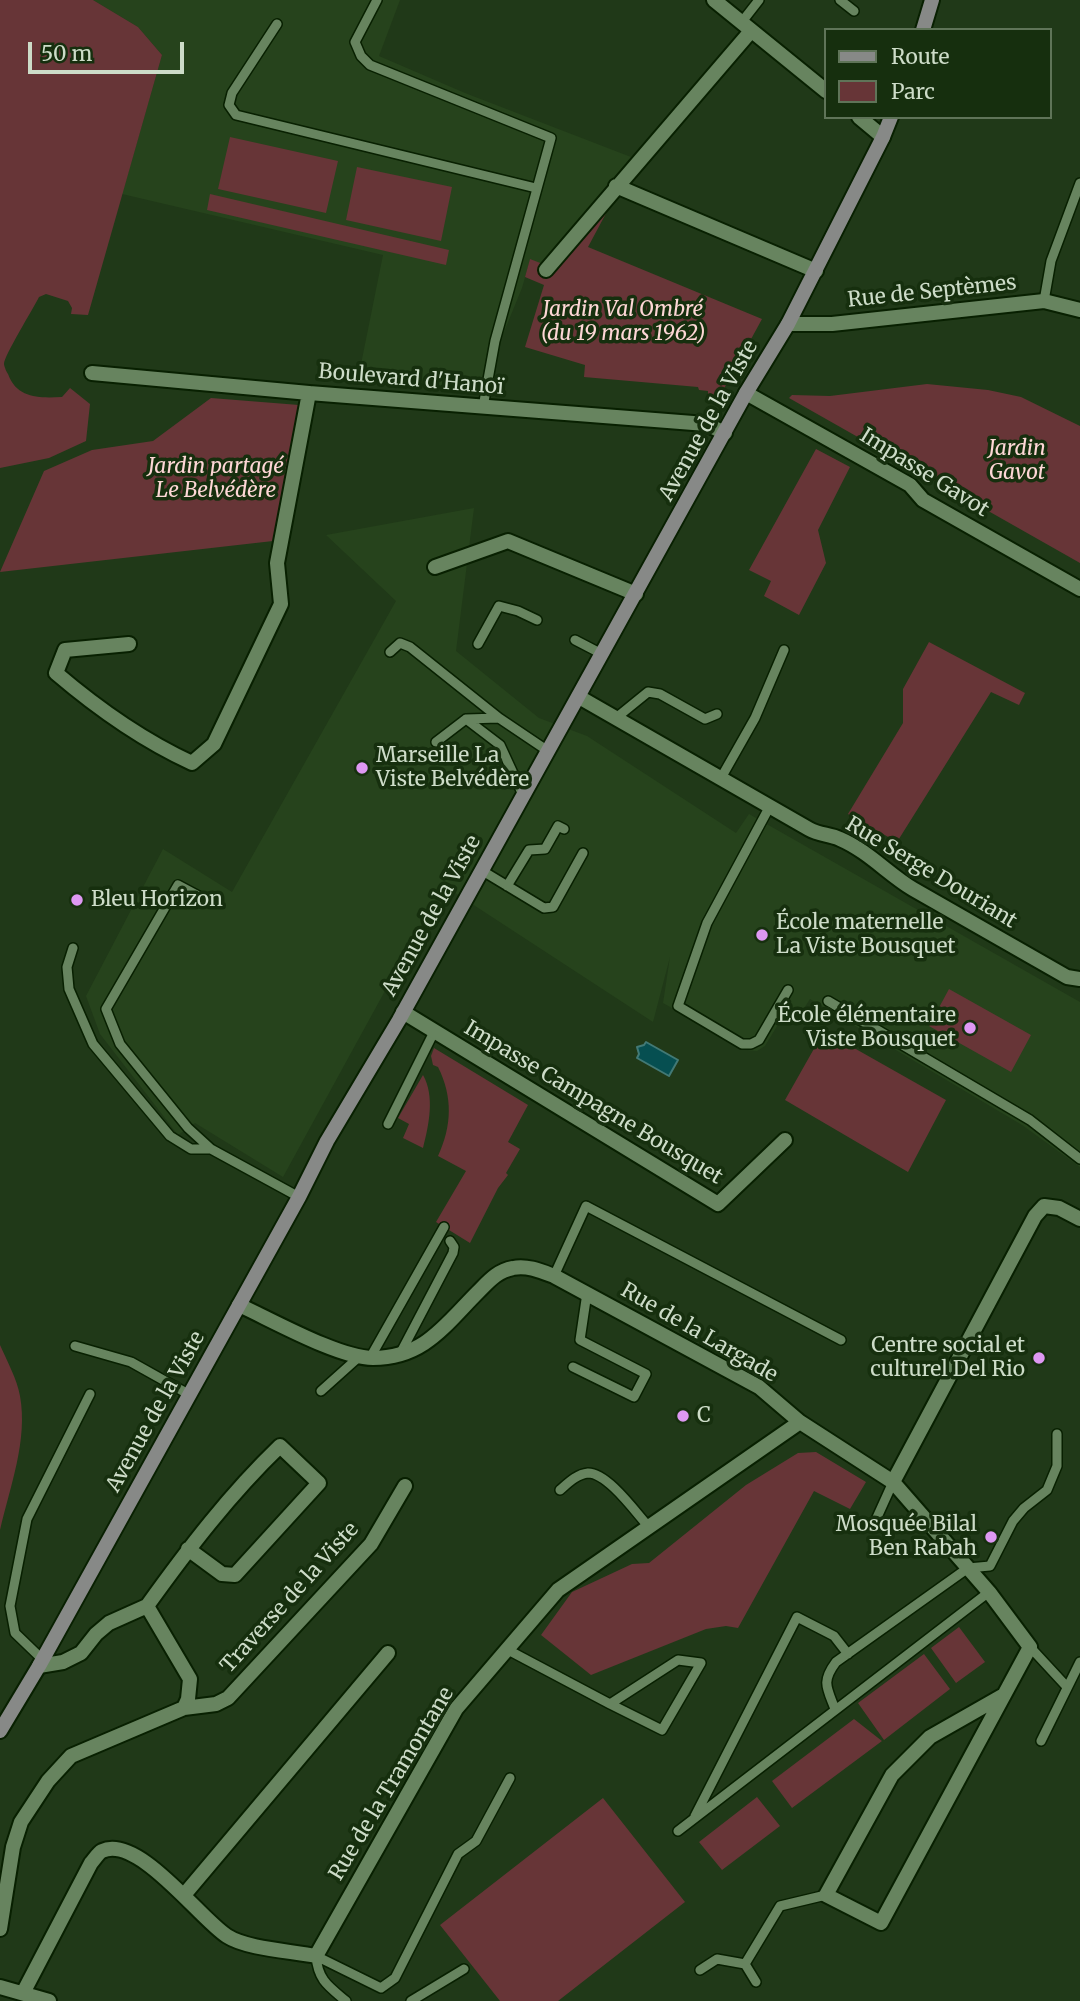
<!DOCTYPE html>
<meta charset="utf-8">
<style>
body{margin:0}
#map{position:relative;width:1080px;height:2001px;overflow:hidden;background:#203918;font-family:Merriweather,serif}
canvas{display:block}
.legend{position:absolute;left:824px;top:28px;width:228px;height:91px;box-sizing:border-box;background:#162f0e;border:2px solid #5f7458;margin:0;padding:9px 12px;list-style:none;font-size:21px;color:#cddcc8}
.legend li{display:flex;align-items:center;gap:14px;height:35px}
.legend b{width:35px;border:2px solid #5f7458}
.scale{position:absolute;left:28px;top:42px;width:156px;height:32px;box-sizing:border-box;border:4px solid #cddcc8;border-top:0;padding-left:9px;font-size:21px;line-height:24px;white-space:nowrap;color:#cddcc8;-webkit-text-stroke:5px #162f0e;paint-order:stroke}
</style>
<div id="map">
<canvas width="1080" height="2001"></canvas>
<ul class="legend">
<li><b style="height:9px;background:#878987"></b>Route</li>
<li><b style="height:19px;background:#673537"></b>Parc</li>
</ul>
<div class="scale">50 m</div>
</div>
<script>
const c = document.querySelector('canvas').getContext('2d');
c.lineJoin = 'round';
function fill(path, color) {
  c.fillStyle = color;
  c.fill(path, 'evenodd');
}
function trace(path, color, width, dash) {
  c.strokeStyle = color;
  c.lineWidth = width;
  c.lineCap = dash ? 'butt' : 'round';
  c.setLineDash(dash || []);
  c.stroke(path);
}
function label(font, color, halo, rows, align = 'center') {
  c.font = font + ' Merriweather,serif';
  c.lineWidth = 7;
  c.setLineDash([]);
  c.textBaseline = 'middle';
  c.strokeStyle = halo;
  c.fillStyle = color;
  for (const [text, x, y, turn = 0] of rows) {
    c.save();
    c.translate(x, y);
    c.rotate((+turn || 0) * Math.PI / 180);
    c.textAlign = isNaN(turn) ? turn : align;
    if (halo) c.strokeText(text, 0, 0);
    c.fillText(text, 0, 0);
    c.restore();
  }
}
fill(new Path2D(`
 M 93,0 L 400,0 L 379,56 L 465,93 L 631,157 L 543,264 L 530,260 L 522,288 L 497,349 L 490,391 L 358,379 L 383,255 L 122,194 L 162,55 L 138,27 Z
 M 474,508 L 456,651 L 539,718 L 587,736 L 736,833 L 749,814 L 1080,1002 L 1080,1167 L 1022,1125 L 810,999 L 794,1024 L 782,1018 L 765,1046 L 757,1051 L 747,1050 L 663,1003 L 670,957 L 653,1022 L 443,885 L 283,1177 L 195,1123 L 178,1135 L 100,1034 L 86,996 L 163,849 L 232,892 L 396,601 L 326,535 Z`), '#26431c');
fill(new Path2D(`
 M 0,0 L 93,0 L 138,27 L 162,55 L 88,315 L 71,314 L 72,308 L 68,301 L 46,294 L 39,297 C 33,309 4,356 4,364 C 4,366 7,373 8,374 C 17,399 40,398 62,397 L 70,388 L 90,404 L 86,441 L 49,458 L 0,468 Z
 M 230,137 L 338,161 L 326,213 L 218,189 Z
 M 357,167 L 452,187 L 441,241 L 346,220 Z
 M 607,186 L 614,191 L 611,204 L 588,247 L 762,319 L 720,396 L 708,395 L 708,391 L 699,390 L 698,387 L 584,377 L 585,365 L 525,347 L 544,285 L 525,277 L 530,259 L 543,264 Z
 M 210,194 L 449,250 L 446,265 L 207,210 Z
 M 927,384 L 988,390 L 1021,397 L 1080,426 L 1080,563 L 789,398 L 792,395 L 830,396 Z
 M 211,398 L 299,405 L 273,541 L 0,572 L 44,471 L 92,450 L 153,441 Z
 M 816,449 L 850,467 L 818,530 L 826,563 L 799,615 L 764,596 L 771,581 L 749,570 Z
 M 929,642 L 1025,693 L 1019,705 L 991,692 L 897,842 L 848,814 L 903,723 L 903,689 Z
 M 949,989 L 1031,1035 L 1011,1072 L 929,1026 Z
 M 824,1031 L 946,1100 L 908,1172 L 785,1100 Z
 M 434,1048 L 528,1105 L 508,1142 L 520,1149 L 506,1173 L 508,1175 L 498,1188 L 470,1243 L 436,1222 L 466,1171 L 438,1156 C 452,1126 453,1097 438,1067 L 433,1065 L 431,1056 Z
 M 423,1075 C 435,1096 429,1125 423,1148 L 403,1138 L 409,1124 L 398,1118 Z
 M 0,1345 C 7,1361 17,1379 20,1396 C 28,1440 10,1487 0,1530 Z
 M 816,1452 L 866,1482 L 850,1509 L 814,1491 L 738,1628 L 726,1626 L 706,1629 L 591,1675 L 541,1635 L 572,1592 L 632,1564 L 649,1563 L 746,1485 L 798,1453 Z
 M 959,1627 L 985,1662 L 956,1683 L 931,1648 Z
 M 924,1654 L 950,1689 L 884,1740 L 858,1703 Z
 M 854,1719 L 882,1741 L 792,1808 L 772,1781 Z
 M 757,1797 L 780,1826 L 722,1870 L 699,1842 Z
 M 603,1798 L 685,1902 L 558,2001 L 500,2001 L 440,1925 Z`), '#673537');
const water = new Path2D(`
 M 646,1042 L 678,1060 L 669,1076 L 637,1058 L 639,1054 L 637,1047 L 644,1045 Z`);
fill(water, '#064f51');
trace(water, '#427975', 2);
const lane = new Path2D(`
 M 377,0 L 355,42 L 361,56 L 370,65 L 551,138 L 495,341 L 483,407
 M 840,0 L 854,11
 M 741,23 L 759,0
 M 277,24 L 232,93 L 229,105 L 236,115 L 536,188
 M 1044,301 L 1051,261 L 1080,183
 M 575,640 L 602,654
 M 478,644 L 499,606 L 518,611 L 537,620
 M 390,652 L 400,643 L 410,647 L 499,718
 M 616,718 L 648,692 L 660,694 L 705,719 L 717,714
 M 466,719 L 500,745 L 523,795
 M 436,742 L 466,719 L 499,718 L 548,751
 M 721,778 L 755,718 L 784,650
 M 770,806 L 707,923 L 678,1006 L 742,1044 L 751,1044 L 759,1040 L 788,990
 M 481,870 L 544,908 L 553,907 L 583,853
 M 507,886 L 529,850 L 545,849 L 558,826 L 564,829
 M 208,901 L 178,885 L 106,1009 L 120,1044 L 188,1128 L 211,1149 L 299,1197
 M 73,948 L 67,967 L 69,989 L 93,1044 L 170,1136 L 191,1149 L 211,1149
 M 828,1001 L 1030,1120 L 1080,1159
 M 388,1124 L 434,1032
 M 554,1276 L 586,1206 L 841,1340
 M 75,1346 L 131,1362 L 190,1395
 M 400,1354 L 453,1253 L 454,1247 L 450,1241
 M 370,1358 L 444,1227
 M 573,1367 L 634,1397 L 646,1374 L 580,1340 L 587,1293
 M 321,1391 L 360,1356
 M 560,1490 C 568,1483 577,1474 588,1473 C 608,1473 636,1513 649,1527
 M 874,1524 L 893,1482
 M 1030,1647 L 1067,1687
 M 508,1650 L 610,1704 L 678,1660 L 701,1663 L 662,1730 L 610,1704
 M 42,1659 L 15,1633 L 10,1606 L 27,1519 L 90,1394
 M 835,1709 C 827,1688 821,1682 836,1662 L 968,1568 L 990,1566 L 1013,1521 L 1024,1508 L 1047,1490 L 1057,1466 L 1057,1434
 M 1041,1741 L 1080,1662
 M 695,1816 L 797,1617 L 834,1636 L 848,1654
 M 678,1831 L 989,1592
 M 700,1970 L 717,1959 L 745,1964
 M 756,1982 L 745,1964 L 780,1906 L 826,1895
 M 346,2001 C 328,1986 318,1980 316,1956 L 381,1988 L 395,1978 L 458,1854 L 476,1841 L 510,1778
 M 411,2001 L 464,1969`);
const street = new Path2D(`
 M 714,0 L 826,91
 M 859,117 L 883,137
 M 616,186 L 816,271
 M 546,270 L 751,31
 M 788,324 L 832,324 L 1044,301 L 1080,310
 M 92,373 L 309,393 L 706,424 L 725,433
 M 746,393 L 910,485 L 923,500 L 1080,589
 M 435,567 L 508,541 L 636,594
 M 129,644 L 65,650 L 56,673 C 97,708 142,740 192,763 L 214,744 L 281,604 L 277,563 L 309,393
 M 579,697 L 809,829 C 819,835 830,834 840,839 C 868,851 888,874 913,889 L 1067,977 L 1080,979
 M 403,1012 L 718,1204 L 785,1140
 M 239,1305 C 272,1320 339,1358 373,1358 C 424,1358 445,1325 478,1292 C 489,1281 497,1271 513,1268 C 527,1265 541,1271 554,1276 L 759,1387 L 800,1422 L 893,1482 L 989,1592 L 1030,1647 L 881,1923 L 826,1895 L 892,1775 L 930,1737 L 1002,1696
 M 893,1482 L 1035,1216 L 1044,1206 L 1059,1208 L 1080,1219
 M 147,1606 C 188,1549 230,1494 280,1446 L 319,1483 L 235,1575 L 222,1574 L 188,1549
 M 39,1666 L 63,1662 L 81,1653 L 96,1634 L 109,1623 L 147,1606 L 190,1679 L 188,1699 L 184,1708 L 216,1704 L 228,1698 L 371,1544 L 405,1486
 M 184,1895 L 388,1653
 M 0,1929 L 13,1847 L 21,1822 L 48,1781 L 71,1756 L 184,1708
 M 0,1987 L 49,2001
 M 23,1993 L 91,1863 C 94,1860 98,1853 102,1851 C 138,1834 200,1919 227,1936 C 247,1949 292,1951 316,1956 L 456,1709 L 558,1590 L 800,1422`);
const secondary = new Path2D(`
 M 923,30 L 932,0
 M 0,1731 L 39,1666 L 299,1197 L 327,1141 L 399,1020 L 746,393 L 788,324 L 883,137 L 891,117`);
trace(lane, '#082001', 12);
trace(street, '#082001', 18);
trace(secondary, '#082001', 18);
trace(lane, '#67845f', 9);
trace(street, '#67845f', 14);
trace(secondary, '#878987', 14);
for (const [x, y, r, color] of [
 [362,768,7,"#de98f2"],
 [77,900,7,"#de98f2"],
 [762,935,7,"#de98f2"],
 [970,1028,7,"#de98f2"],
 [1039,1358,7,"#de98f2"],
 [683,1416,7,"#de98f2"],
 [991,1537,7,"#de98f2"]
]) {
  const dot = new Path2D();
  dot.arc(x, y, r, 0, 2 * Math.PI);
  c.fillStyle = color;
  c.fill(dot);
  trace(dot, '#162f0e', 2.5);
}
label('21px', '#cddcc8', '#162f0e', [
 ["Rue de Septèmes",932,292,-6],
 ["Boulevard d'Hanoï",411,380,5],
 ["Avenue de la Viste",709,421,-61],
 ["Impasse Gavot",924,473,32],
 ["Rue Serge Douriant",931,873,31],
 ["Avenue de la Viste",432,916,-61],
 ["Impasse Campagne Bousquet",593,1103,31],
 ["Rue de la Largade",699,1333,30],
 ["Avenue de la Viste",156,1412,-61],
 ["Traverse de la Viste",290,1598,-48],
 ["Rue de la Tramontane",392,1784,-59]
]);
label('italic 21px', '#fed7d6', '#162f0e', [
 ["Jardin Val Ombré",623,310],
 ["(du 19 mars 1962)",623,334],
 ["Jardin",1017,449],
 ["Gavot",1017,473],
 ["Jardin partagé",216,467],
 ["Le Belvédère",216,491]
]);
label('21px', '#cddcc8', '#162f0e', [
 ["Marseille La",376,756],
 ["Viste Belvédère",376,780],
 ["Bleu Horizon",91,900],
 ["École maternelle",776,923],
 ["La Viste Bousquet",776,947],
 ["École élémentaire",956,1016,"right"],
 ["Viste Bousquet",956,1040,"right"],
 ["Centre social et",1025,1346,"right"],
 ["culturel Del Rio",1025,1370,"right"],
 ["C",697,1416],
 ["Mosquée Bilal",977,1525,"right"],
 ["Ben Rabah",977,1549,"right"]
], 'left');
</script>
